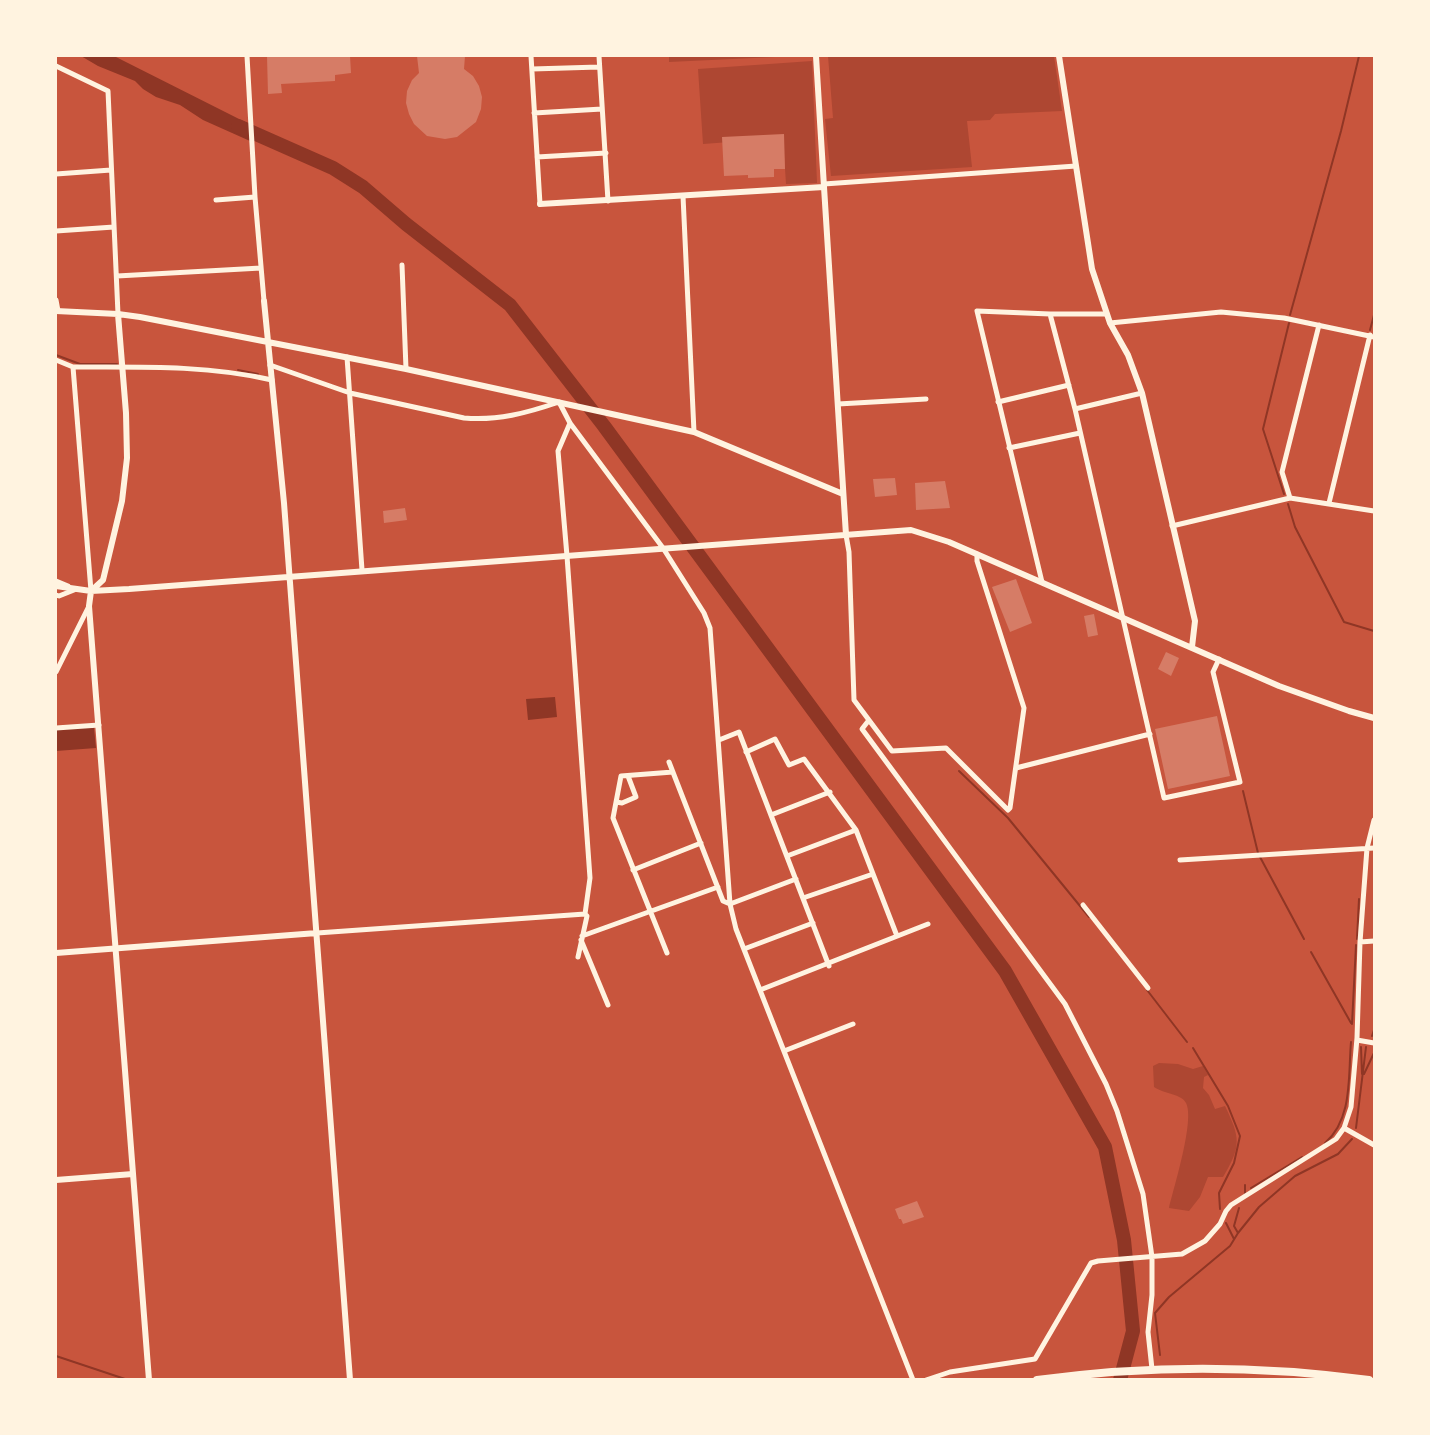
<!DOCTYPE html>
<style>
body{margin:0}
#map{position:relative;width:1430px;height:1435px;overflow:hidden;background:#c8553d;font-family:Cabin,sans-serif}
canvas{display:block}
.frame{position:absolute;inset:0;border:57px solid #fff3e0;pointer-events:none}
</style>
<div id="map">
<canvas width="1430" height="1435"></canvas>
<div class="frame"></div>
</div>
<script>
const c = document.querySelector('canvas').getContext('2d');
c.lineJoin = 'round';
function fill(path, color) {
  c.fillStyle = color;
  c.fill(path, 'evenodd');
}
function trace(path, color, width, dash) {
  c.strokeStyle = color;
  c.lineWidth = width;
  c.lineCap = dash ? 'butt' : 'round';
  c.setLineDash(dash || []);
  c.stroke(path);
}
fill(new Path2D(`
 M 669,56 L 796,56 L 669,62 Z
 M 828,56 L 1054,56 L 1062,111 L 995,114 L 990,120 L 967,121 L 972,167 L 831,176 L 825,119 L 833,118 Z
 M 812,61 L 817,183 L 786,184 L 783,138 L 703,144 L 698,69 Z
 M 1159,1063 L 1178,1064 L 1193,1069 L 1203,1066 L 1208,1075 L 1204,1077 L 1203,1088 L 1209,1095 L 1215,1109 L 1225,1106 C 1240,1137 1242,1146 1223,1177 L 1208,1177 L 1200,1197 L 1189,1211 L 1169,1208 C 1174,1187 1195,1120 1186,1103 C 1182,1094 1164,1094 1154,1087 L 1153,1066 Z`), '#ae4732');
fill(new Path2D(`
 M 81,56 L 114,56 L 249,124 L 250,141 L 203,120 L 180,105 L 156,97 L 143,89 L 135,81 L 98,66 Z
 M 555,697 L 557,717 L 528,720 L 526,699 Z
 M 90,726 L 94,728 L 96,748 L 56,751 L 56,729 Z`), '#8f3625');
trace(new Path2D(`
 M 1290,315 L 1341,131 L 1359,56
 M 1370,330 L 1374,315
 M 56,355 L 80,364 L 117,364
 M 238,370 L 258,374
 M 1284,494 L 1263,429 L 1289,323
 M 1288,504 L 1295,527 L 1344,622 L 1374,631
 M 959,771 L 1008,818 L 1089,917
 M 1243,791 L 1258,853
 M 1260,857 L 1304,939
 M 1357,939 L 1359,899
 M 1311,952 L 1351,1023
 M 1147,990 L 1187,1042
 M 1352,1024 L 1356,945
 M 1372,1036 L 1374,1030
 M 1361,1047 L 1362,1074
 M 1193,1048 L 1228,1106 L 1240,1136 L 1234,1163 L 1219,1193 L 1220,1209
 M 1364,1074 L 1374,1053
 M 1356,1128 L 1366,1047
 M 1325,1143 C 1353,1119 1348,1076 1351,1042
 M 1251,1188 L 1302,1157
 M 1245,1193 L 1245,1185
 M 1226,1223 L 1234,1239
 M 1238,1233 L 1234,1226 L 1239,1208
 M 1160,1355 L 1155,1313 L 1169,1297 L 1230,1246 L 1238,1233 L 1259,1207 L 1295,1176 L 1338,1154 L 1352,1139
 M 56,1356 L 128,1380`), '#8f3625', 2);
trace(new Path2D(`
 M 238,126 L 333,168 L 363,187 L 406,224 L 510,305 L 604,426 L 1005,971 L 1105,1147 L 1124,1240 L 1133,1331 L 1120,1380`), '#8f3625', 14);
fill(new Path2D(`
 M 267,56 L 350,56 L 351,73 L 335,75 L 335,81 L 281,84 L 282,93 L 268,94 Z
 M 417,56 L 465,56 L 464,69 L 473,76 L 479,86 L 482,97 L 481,109 L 476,122 L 457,137 L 445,139 L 427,136 L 414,124 L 409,114 L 406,103 L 407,91 L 412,80 L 419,73 Z
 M 784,134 L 785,169 L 774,169 L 774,177 L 748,178 L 748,175 L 724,176 L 722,137 Z
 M 895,478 L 897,495 L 875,497 L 873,479 Z
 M 945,481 L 950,508 L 916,510 L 915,483 Z
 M 405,508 L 407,520 L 384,523 L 383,511 Z
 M 1016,579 L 1032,623 L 1010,632 L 992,587 Z
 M 1094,614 L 1098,635 L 1088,637 L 1084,616 Z
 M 1166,652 L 1179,658 L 1171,676 L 1158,669 Z
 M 1217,716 L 1230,776 L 1168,789 L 1155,729 Z
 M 917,1201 L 924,1217 L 903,1224 L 901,1219 L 899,1219 L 895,1209 Z`), '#d67c66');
trace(new Path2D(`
 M 247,56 L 255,197 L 264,301
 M 531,56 L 540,204
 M 599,56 L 608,201
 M 56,66 L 108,91 L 118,314
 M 532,69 L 599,67
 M 534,113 L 602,109
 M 537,157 L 606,153
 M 56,174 L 111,170
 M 824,184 L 1076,166
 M 683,196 L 694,432
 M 216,200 L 255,197
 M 56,231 L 114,227
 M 402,265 L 406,369
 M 117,276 L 261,268
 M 56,300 L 58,311
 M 1050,314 L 1075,409 L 1164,798 L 1240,782 L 1213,672 L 1219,659
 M 1110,323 L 1221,312 L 1284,318 L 1374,337
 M 347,357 L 362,570
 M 56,360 L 73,367 C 140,367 207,365 272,380
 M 270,365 L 350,393 L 464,418 C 497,421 527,413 559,402 L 570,423 L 663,548 L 704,613 L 710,628 L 730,904 L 736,929 L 913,1380
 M 73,367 L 91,591
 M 998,402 L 1069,385
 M 838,404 L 926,399
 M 1075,409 L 1142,393
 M 1009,448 L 1080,433
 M 1290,498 L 1282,472 L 1319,325
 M 1329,503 L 1370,335
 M 1172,526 L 1290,498 L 1374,511
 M 846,535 L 849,552 L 854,700 L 892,751 L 946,748 L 1008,810 L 1010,808 L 1024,708 L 977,561 L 977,554
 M 56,581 L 68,586
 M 1042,582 L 977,311 L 1050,314 L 1107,314
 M 56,595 L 59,596 L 74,590
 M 56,672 L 89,606
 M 869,720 L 862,729 L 1065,1004 L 1106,1084 L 1117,1111 L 1143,1194 L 1152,1257 L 1152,1295 L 1148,1332 L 1152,1369
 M 56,728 L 99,725
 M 719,740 L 739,732 L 829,966
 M 746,752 L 775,739 L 789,765 L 804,759 L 856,830 L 897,936
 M 669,762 L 723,901 L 730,904 L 796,879
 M 1016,768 L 1150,734
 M 616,802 L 622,803 L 636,797 L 628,776
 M 771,815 L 830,792
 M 787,856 L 856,830
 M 1180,860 L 1374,848
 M 633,870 L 701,843
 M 803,898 L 873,874
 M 1083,905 L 1148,988
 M 317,933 L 585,914 L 590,878 L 567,556 L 558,451 L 570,423
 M 582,936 L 718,887
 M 581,940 L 608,1005
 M 1360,942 L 1374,941
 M 744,949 L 813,923
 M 667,953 L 613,818 L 621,776 L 673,772
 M 578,957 L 587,916 L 585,914
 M 760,990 L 928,924
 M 1357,1040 L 1374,1043
 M 784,1051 L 853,1024
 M 1344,1128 L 1374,1145
 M 926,1380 L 950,1372 L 1035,1359 L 1091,1263 L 1098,1261 L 1182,1254 L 1205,1241 L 1220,1224 L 1226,1211 L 1231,1205 L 1336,1139 L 1344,1128 L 1351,1107 L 1357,1038 L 1360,942 L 1367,848 L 1374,820`), '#fff3e0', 5);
trace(new Path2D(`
 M 1059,56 L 1092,269 L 1110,323 L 1128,355 L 1142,393 L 1195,621 L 1192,647
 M 824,187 L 846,535
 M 540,204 L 824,187 L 816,56
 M 264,301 L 284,503 L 350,1380
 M 56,311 L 118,314 L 140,317 L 406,369 L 694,432 L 843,494
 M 118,314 L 126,413 L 127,458 L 122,501 L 103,580 L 91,591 L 89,606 L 149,1380
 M 56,586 L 91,591 L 129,589 L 911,530 L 949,542 L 1279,686 L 1349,711 L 1374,718
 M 56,953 L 317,933
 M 56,1180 L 133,1174`), '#fff3e0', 6);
trace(new Path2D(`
 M 1037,1380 C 1146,1365 1259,1365 1369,1380`), '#fff3e0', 8);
</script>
